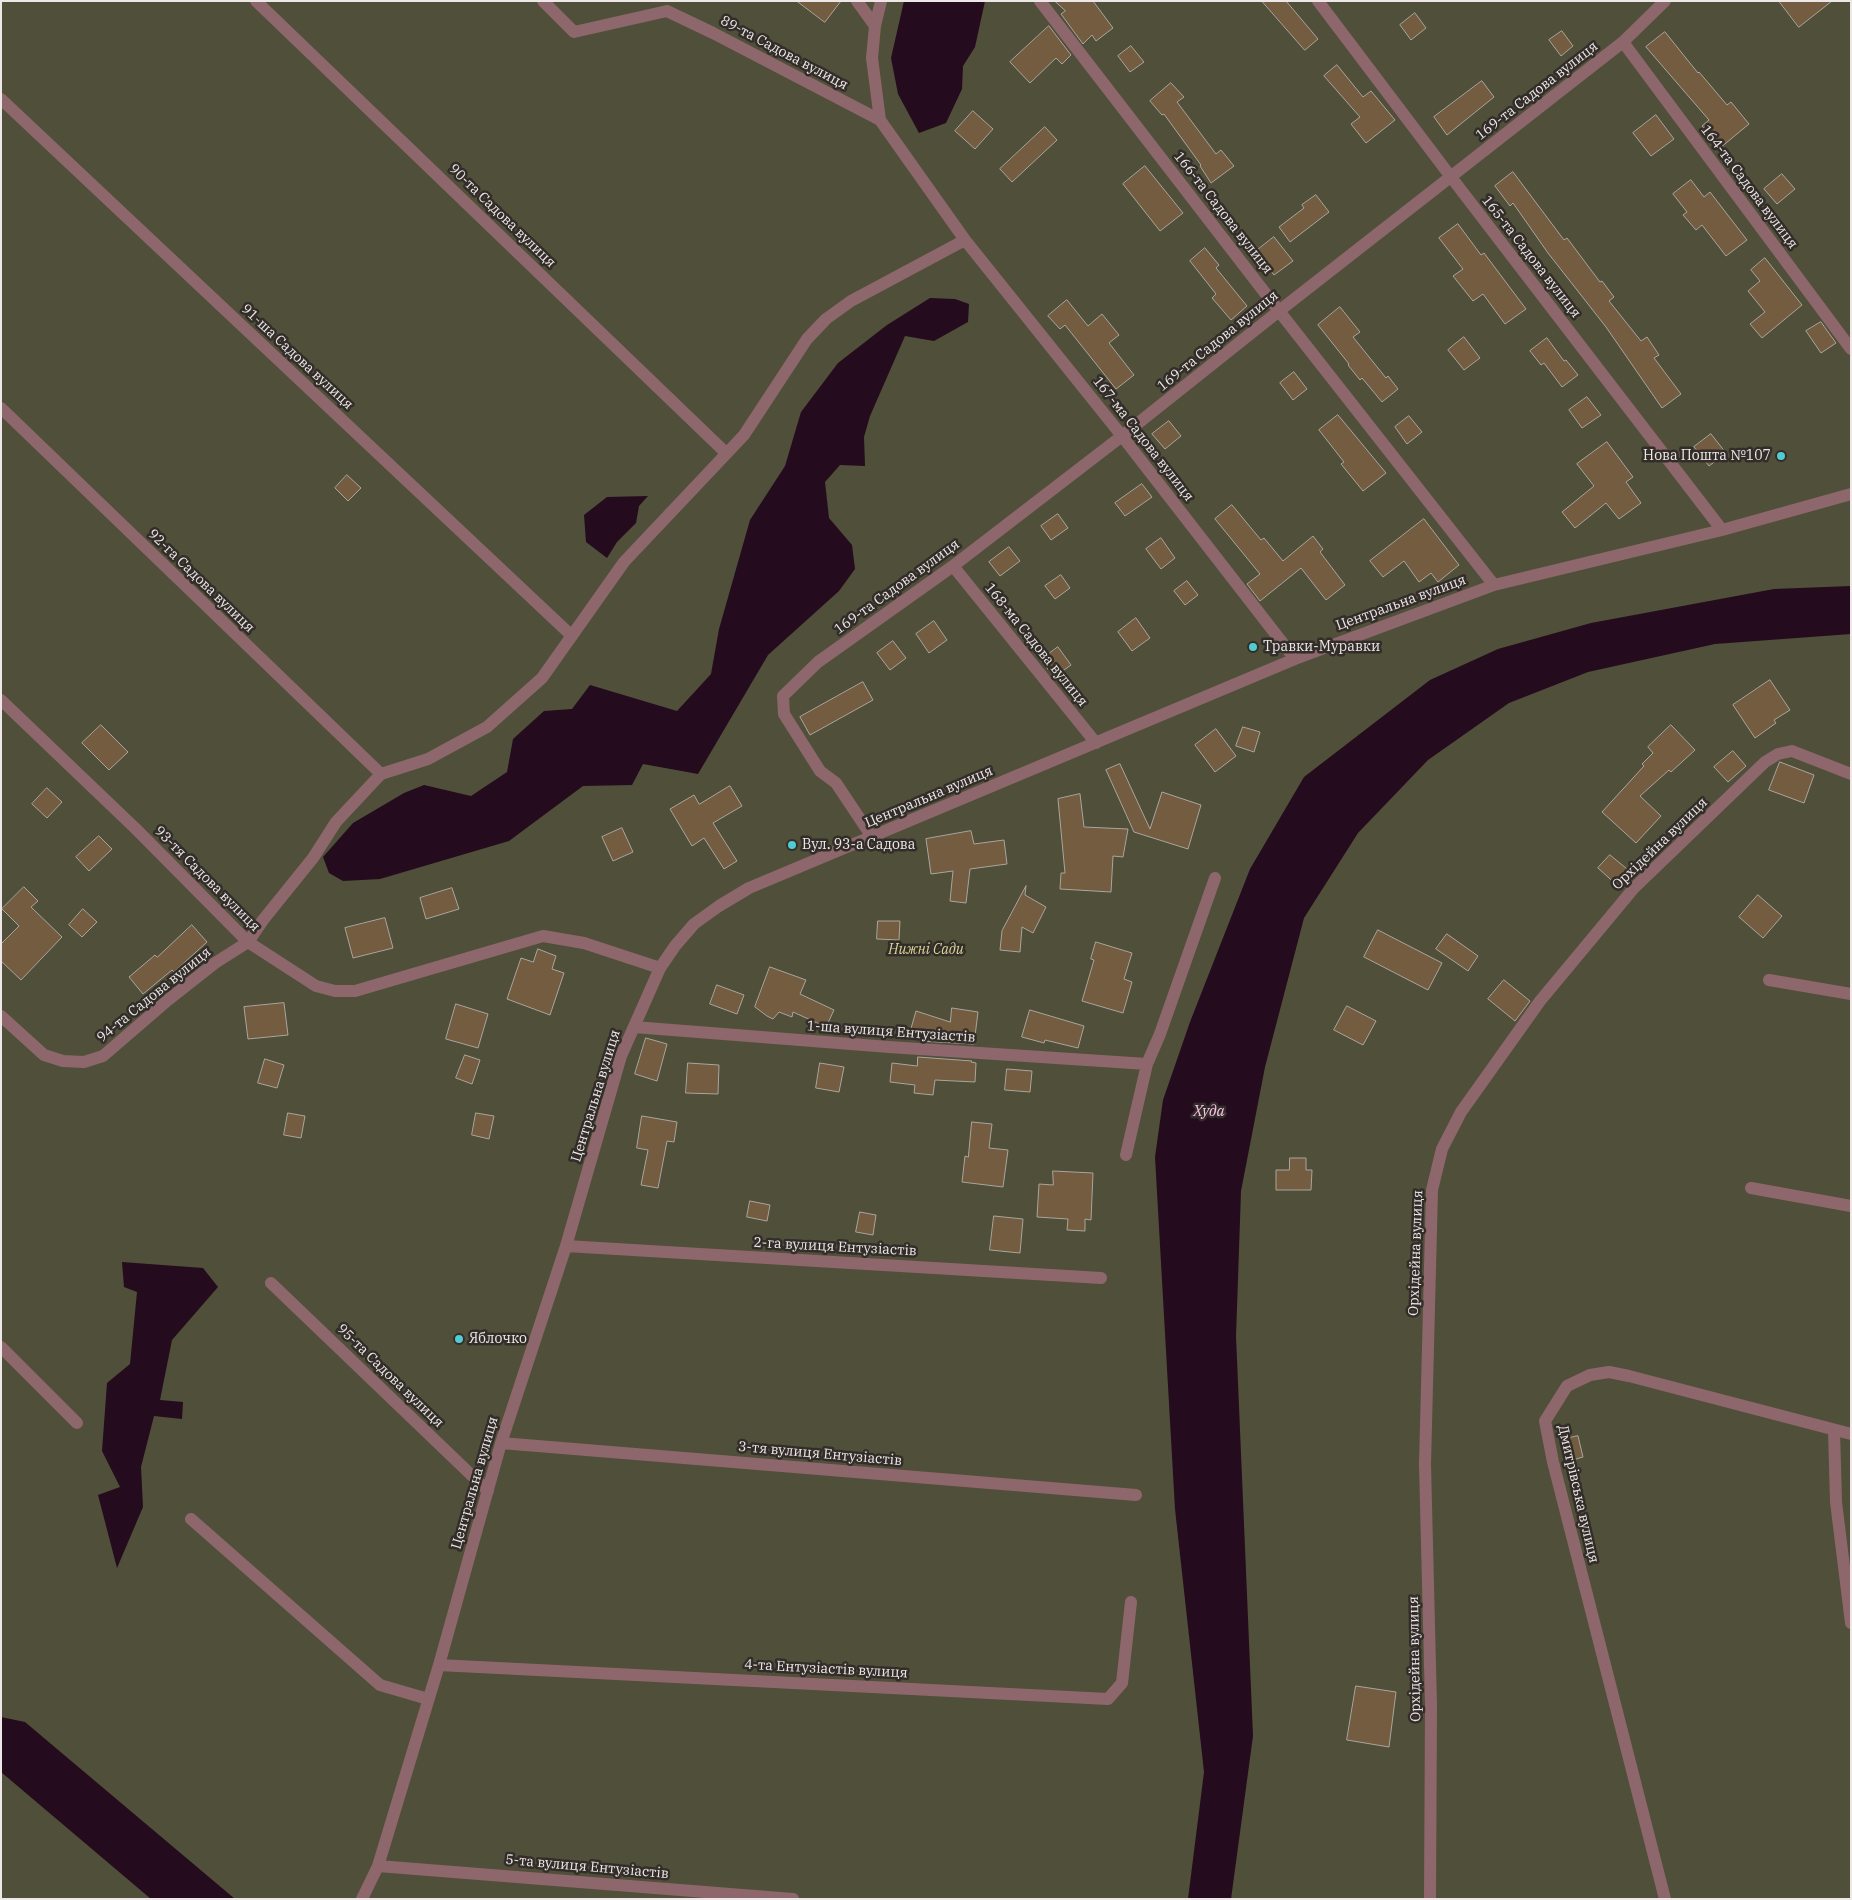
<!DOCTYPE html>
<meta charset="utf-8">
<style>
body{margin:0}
#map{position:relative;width:1852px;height:1900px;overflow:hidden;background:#332d2a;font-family:"IBM Plex Serif",serif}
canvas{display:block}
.frame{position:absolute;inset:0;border:2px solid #ede8e7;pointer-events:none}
</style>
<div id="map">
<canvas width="1852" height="1900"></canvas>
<div class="frame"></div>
</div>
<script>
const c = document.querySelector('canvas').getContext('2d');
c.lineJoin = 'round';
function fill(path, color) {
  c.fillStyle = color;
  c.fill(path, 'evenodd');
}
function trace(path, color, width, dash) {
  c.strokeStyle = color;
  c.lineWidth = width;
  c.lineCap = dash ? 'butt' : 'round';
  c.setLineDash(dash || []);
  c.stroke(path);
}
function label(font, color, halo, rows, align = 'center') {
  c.font = font + ' "IBM Plex Serif",serif';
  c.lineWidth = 5;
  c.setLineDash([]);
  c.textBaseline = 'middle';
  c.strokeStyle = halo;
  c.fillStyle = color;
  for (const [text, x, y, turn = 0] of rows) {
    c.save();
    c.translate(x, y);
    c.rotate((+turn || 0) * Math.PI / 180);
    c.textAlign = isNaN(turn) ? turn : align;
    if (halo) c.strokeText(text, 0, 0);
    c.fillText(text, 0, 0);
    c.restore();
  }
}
fill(new Path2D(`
 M 1,1 L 1851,1 L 1851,1899 L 1,1899 Z`), '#504f39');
fill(new Path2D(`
 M 904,1 L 985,1 L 975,47 L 963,66 L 962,89 L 946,123 L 919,133 L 898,94 L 891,58 Z
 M 930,298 L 955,299 L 969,304 L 968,322 L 934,341 L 905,336 L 870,416 L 864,437 L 865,466 L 840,465 L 825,482 L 829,518 L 852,545 L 855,569 L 839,591 L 768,655 L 698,774 L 643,764 L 632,785 L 583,786 L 509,841 L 380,879 L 343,881 L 329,873 L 323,857 L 353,823 L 404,793 L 424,785 L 471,796 L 507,772 L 513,739 L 544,711 L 572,709 L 590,685 L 677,711 L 711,674 L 719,629 L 750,520 L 785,466 L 801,412 L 838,363 L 887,325 Z
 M 648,496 L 639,506 L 636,523 L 617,542 L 607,558 L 586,542 L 584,515 L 607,497 Z
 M 1851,586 L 1851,634 L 1715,644 L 1588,672 L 1509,703 L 1428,760 L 1358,833 L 1304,918 L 1265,1067 L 1241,1191 L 1236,1336 L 1253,1736 L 1231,1899 L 1188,1899 L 1204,1772 L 1175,1509 L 1155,1157 L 1163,1100 L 1190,1022 L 1250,869 L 1304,777 L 1430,680 L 1498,649 L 1591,623 L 1774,589 Z
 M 122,1262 L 203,1268 L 218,1287 L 172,1340 L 160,1400 L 183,1402 L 182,1419 L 154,1416 L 141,1467 L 143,1507 L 117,1568 L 98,1495 L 120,1487 L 102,1451 L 107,1383 L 130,1364 L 137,1292 L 124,1287 Z
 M 1,1717 L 25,1722 L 235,1899 L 151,1899 L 1,1772 Z`), '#240b1e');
const building = new Path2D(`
 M 797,1 L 841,1 L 825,22 Z
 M 1055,1 L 1093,1 L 1113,28 L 1096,41 L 1092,35 L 1083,44 L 1061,14 L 1065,11 Z
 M 1262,1 L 1286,1 L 1318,39 L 1305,50 Z
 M 1779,1 L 1832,1 L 1799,27 Z
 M 1415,13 L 1426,28 L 1411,40 L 1400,25 Z
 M 1049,26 L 1071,55 L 1062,64 L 1056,58 L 1030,83 L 1010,62 Z
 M 1562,31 L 1573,46 L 1561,56 L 1549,40 Z
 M 1665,32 L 1698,73 L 1699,72 L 1727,105 L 1731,102 L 1749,124 L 1720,148 L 1702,126 L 1709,120 L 1646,47 Z
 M 1131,46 L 1144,62 L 1130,72 L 1118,56 Z
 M 1337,65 L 1363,97 L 1371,91 L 1395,120 L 1366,143 L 1351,124 L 1360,117 L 1324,76 Z
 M 1482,81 L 1494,97 L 1447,135 L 1434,117 Z
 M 1171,83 L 1184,97 L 1177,102 L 1216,154 L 1221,150 L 1234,166 L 1211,183 L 1200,166 L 1201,165 L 1164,114 L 1162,115 L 1150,101 Z
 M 973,111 L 993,129 L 975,149 L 955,131 Z
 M 1656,115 L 1674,139 L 1651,156 L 1633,133 Z
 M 1045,127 L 1057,140 L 1012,182 L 1000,169 Z
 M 1145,166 L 1183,213 L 1160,231 L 1123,184 Z
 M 1513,172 L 1564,240 L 1567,238 L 1600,282 L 1602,281 L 1614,297 L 1609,301 L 1641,341 L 1647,337 L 1659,355 L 1654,358 L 1681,394 L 1662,408 L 1606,327 L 1548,253 L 1513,203 L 1510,206 L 1495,186 Z
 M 1782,174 L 1795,189 L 1777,204 L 1764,189 Z
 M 1691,180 L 1704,197 L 1710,192 L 1747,240 L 1726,256 L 1702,225 L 1696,230 L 1683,215 L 1687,212 L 1673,194 Z
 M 1316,195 L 1329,212 L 1290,242 L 1279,227 L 1304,208 L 1302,205 Z
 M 1458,224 L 1481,255 L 1484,253 L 1526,309 L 1505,324 L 1483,294 L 1473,301 L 1453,276 L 1463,269 L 1439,238 Z
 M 1274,237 L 1293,261 L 1274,275 L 1255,252 Z
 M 1205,248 L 1219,265 L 1216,268 L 1247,306 L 1231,320 L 1212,298 L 1216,294 L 1190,261 Z
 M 1765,258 L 1802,305 L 1762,338 L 1750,324 L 1765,312 L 1748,291 L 1760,281 L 1751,270 Z
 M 1067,300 L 1088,326 L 1102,314 L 1119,335 L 1109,343 L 1134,375 L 1116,389 L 1065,325 L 1060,329 L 1048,316 Z
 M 1340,307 L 1360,332 L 1353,337 L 1386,378 L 1388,376 L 1398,389 L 1382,402 L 1362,378 L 1360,380 L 1348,365 L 1349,364 L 1318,325 Z
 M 1821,322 L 1836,343 L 1821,353 L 1806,331 Z
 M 1464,337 L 1480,358 L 1464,370 L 1448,350 Z
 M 1547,338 L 1564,361 L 1566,360 L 1578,375 L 1562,387 L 1544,363 L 1541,365 L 1530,351 Z
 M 1294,372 L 1307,389 L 1293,400 L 1280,383 Z
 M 1587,397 L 1601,415 L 1582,428 L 1569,410 Z
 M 1338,415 L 1386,473 L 1363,491 L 1341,464 L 1344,462 L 1319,430 Z
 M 1409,416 L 1422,432 L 1407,444 L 1395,427 Z
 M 1169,421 L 1181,436 L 1165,449 L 1152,434 Z
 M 1711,434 L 1726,453 L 1709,466 L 1694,447 Z
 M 1607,442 L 1633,477 L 1626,482 L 1641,503 L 1619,519 L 1606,503 L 1575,528 L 1562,512 L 1594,486 L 1577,464 Z
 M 347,475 L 361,488 L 348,501 L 335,488 Z
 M 1142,484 L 1152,497 L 1125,516 L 1115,503 Z
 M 1232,505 L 1261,540 L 1264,538 L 1283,561 L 1313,536 L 1323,549 L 1320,552 L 1345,585 L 1326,600 L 1301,568 L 1260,601 L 1247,584 L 1260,574 L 1215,519 Z
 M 1058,514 L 1068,528 L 1051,540 L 1041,526 Z
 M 1424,519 L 1459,565 L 1438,582 L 1431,573 L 1419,582 L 1404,561 L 1383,577 L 1370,561 Z
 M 1161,538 L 1175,558 L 1161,569 L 1146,549 Z
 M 1009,547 L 1020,561 L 1000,576 L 989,562 Z
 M 1061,575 L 1070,588 L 1055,599 L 1045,586 Z
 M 1187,581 L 1198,595 L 1185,605 L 1174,591 Z
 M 1136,618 L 1150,638 L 1132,651 L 1118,632 Z
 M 934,621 L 947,640 L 929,653 L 916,634 Z
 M 893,641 L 906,658 L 890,670 L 877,653 Z
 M 1058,647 L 1071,665 L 1054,677 L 1041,660 Z
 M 1770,680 L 1790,710 L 1774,720 L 1776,723 L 1755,738 L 1733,705 Z
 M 863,682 L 873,700 L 810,735 L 800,717 Z
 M 101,725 L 128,752 L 109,770 L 82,743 Z
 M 1671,725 L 1695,750 L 1671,772 L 1669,770 L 1640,796 L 1661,816 L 1636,843 L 1602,812 L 1644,766 L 1642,764 L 1653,753 L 1648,747 Z
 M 1243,727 L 1260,732 L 1254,752 L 1236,746 Z
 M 1216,729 L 1236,756 L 1215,772 L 1195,745 Z
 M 1733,751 L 1746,766 L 1728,782 L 1714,767 Z
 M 1780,762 L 1814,775 L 1804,803 L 1769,790 Z
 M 1120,764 L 1150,829 L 1162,792 L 1201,805 L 1188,849 L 1134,832 L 1106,770 Z
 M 730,786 L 742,806 L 713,823 L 737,861 L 724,869 L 704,838 L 692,846 L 670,809 L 694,795 L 699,804 Z
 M 47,788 L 62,802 L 47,818 L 32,804 Z
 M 1080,794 L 1084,827 L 1128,829 L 1123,857 L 1113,856 L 1111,892 L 1060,889 L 1061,873 L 1065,873 L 1058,799 Z
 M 622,828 L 633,852 L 613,861 L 602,837 Z
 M 971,831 L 974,844 L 1004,840 L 1007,864 L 970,869 L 966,903 L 950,901 L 953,871 L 931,874 L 926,839 Z
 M 99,836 L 112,849 L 89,871 L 76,857 Z
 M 1610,855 L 1632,873 L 1620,888 L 1598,868 Z
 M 1026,886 L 1025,895 L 1046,907 L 1033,933 L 1022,927 L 1020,952 L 1000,950 L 1002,931 Z
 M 24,887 L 38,901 L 31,907 L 62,937 L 21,980 L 1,961 L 1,944 L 19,926 L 2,909 Z
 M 452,888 L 459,909 L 426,919 L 420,898 Z
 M 1758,895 L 1782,916 L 1763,938 L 1739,917 Z
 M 83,909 L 97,922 L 82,937 L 69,925 Z
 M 385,918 L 393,948 L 353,958 L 345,928 Z
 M 878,921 L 900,921 L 899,940 L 877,939 Z
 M 192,925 L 207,942 L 174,972 L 172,970 L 143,994 L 129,977 L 155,955 L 157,957 Z
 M 1378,930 L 1442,963 L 1428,990 L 1364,957 Z
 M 1447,934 L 1478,956 L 1468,971 L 1436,949 Z
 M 1096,942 L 1132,953 L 1124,979 L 1132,982 L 1123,1013 L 1082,1001 L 1094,960 L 1091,959 Z
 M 538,949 L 556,956 L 552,969 L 564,973 L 550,1015 L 507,999 L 521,958 L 533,962 Z
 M 770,967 L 806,980 L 800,994 L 834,1010 L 826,1027 L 793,1012 L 792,1017 L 779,1012 L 773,1019 L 767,1016 L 755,1007 Z
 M 1504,980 L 1530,1001 L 1515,1021 L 1488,999 Z
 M 717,985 L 744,995 L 737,1014 L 710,1004 Z
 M 284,1003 L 288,1035 L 248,1039 L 244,1007 Z
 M 456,1004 L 488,1014 L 478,1048 L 446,1039 Z
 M 1347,1006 L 1376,1021 L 1363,1045 L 1334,1030 Z
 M 952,1008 L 978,1012 L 974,1044 L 920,1041 L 921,1035 L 910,1032 L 916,1011 L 950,1022 Z
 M 1030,1010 L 1084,1026 L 1078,1048 L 1045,1040 L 1044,1043 L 1022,1037 Z
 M 646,1038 L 667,1044 L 657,1081 L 635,1074 Z
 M 465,1055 L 480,1060 L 472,1084 L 456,1078 Z
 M 918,1057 L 972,1061 L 971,1062 L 976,1063 L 975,1082 L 935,1080 L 933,1095 L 914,1093 L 915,1085 L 890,1082 L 892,1063 L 917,1066 Z
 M 265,1059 L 284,1065 L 277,1088 L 258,1083 Z
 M 688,1063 L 719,1065 L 718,1094 L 686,1093 Z
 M 820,1063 L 844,1067 L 839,1092 L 816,1088 Z
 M 1007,1069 L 1032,1071 L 1030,1092 L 1005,1090 Z
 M 288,1113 L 305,1116 L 301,1138 L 284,1135 Z
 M 476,1113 L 494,1116 L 489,1139 L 472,1135 Z
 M 642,1116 L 677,1122 L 674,1142 L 667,1141 L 658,1188 L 641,1185 L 648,1150 L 637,1148 Z
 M 972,1122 L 992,1124 L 989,1148 L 1008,1150 L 1003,1187 L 962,1182 L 965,1156 L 968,1157 Z
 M 1290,1158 L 1306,1158 L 1306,1170 L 1312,1170 L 1311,1190 L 1276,1190 L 1276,1170 L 1289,1170 Z
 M 1053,1171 L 1093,1173 L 1091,1220 L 1085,1219 L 1085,1231 L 1067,1230 L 1068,1219 L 1037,1217 L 1039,1184 L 1053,1185 Z
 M 750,1201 L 770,1205 L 767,1221 L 747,1217 Z
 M 860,1212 L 876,1215 L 873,1235 L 856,1232 Z
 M 994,1216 L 1023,1219 L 1020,1253 L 990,1250 Z
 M 1578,1436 L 1583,1457 L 1566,1462 L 1561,1440 Z
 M 1356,1686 L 1396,1692 L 1389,1747 L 1347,1740 Z`);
fill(building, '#735c3f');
trace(building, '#aaa59f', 1);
trace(new Path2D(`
 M 256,1 L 726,453
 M 543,1 L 574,32 L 667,11 L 713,33 L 880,120 L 965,240 L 1122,436 L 1295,659
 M 857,1 L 875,26 L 872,58 L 880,120
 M 1040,1 L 1279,311 L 1494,585
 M 1318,1 L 1451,177 L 1722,530
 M 875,26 L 881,1
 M 1623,42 L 1851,349
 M 1,99 L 572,636
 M 1,408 L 381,774
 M 953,566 L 1096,743
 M 1,700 L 136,829 L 248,942 L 316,986 L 335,991 L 355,991 L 543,936 L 584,943 L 660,968
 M 872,837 L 836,783 L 820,771 L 784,714 L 783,696 L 818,662 L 953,566 L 1122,436 L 1279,311 L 1623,42 L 1665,1
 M 1769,980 L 1851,994
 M 1,1016 L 44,1055 L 63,1061 L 84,1062 L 103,1056 L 168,1000 L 215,963 L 248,942 L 263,920 L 313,858 L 336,822 L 381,774 L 428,759 L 487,727 L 542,678 L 624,562 L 744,435 L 807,339 L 826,319 L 851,301 L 965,240
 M 634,1027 L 889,1047 L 1147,1064
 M 1126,1155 L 1147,1064 L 1160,1034 L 1215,878
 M 1751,1188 L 1851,1206
 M 566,1246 L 1101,1278
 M 271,1283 L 488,1491
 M 1,1347 L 77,1423
 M 1834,1430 L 1836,1502 L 1851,1623
 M 501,1443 L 1136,1495
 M 191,1519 L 380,1685 L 428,1699
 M 439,1665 L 1108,1699 L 1122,1683 L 1131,1602
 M 378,1866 L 793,1899
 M 362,1899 L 378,1866 L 439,1665 L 501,1443 L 566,1246 L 621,1056 L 660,968 L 675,946 L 694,924 L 719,906 L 749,888 L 1295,659 L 1494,585 L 1722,530 L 1851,494
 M 1430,1899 L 1431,1705 L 1425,1464 L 1432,1190 L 1442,1149 L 1461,1112 L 1540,1001 L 1634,888 L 1765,762 L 1778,754 L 1792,751 L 1851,774
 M 1665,1899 L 1553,1462 L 1545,1421 L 1567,1386 L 1590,1375 L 1609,1372 L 1629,1376 L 1851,1434`), '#8e676d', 12);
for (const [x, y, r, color] of [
 [1781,456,5,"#51ccd2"],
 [1253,647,5,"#51ccd2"],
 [792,845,5,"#51ccd2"],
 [459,1339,5,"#51ccd2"]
]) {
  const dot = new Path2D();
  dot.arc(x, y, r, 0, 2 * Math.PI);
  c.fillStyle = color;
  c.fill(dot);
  trace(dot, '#332d2a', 2);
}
label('14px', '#ede8e7', '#332d2a', [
 ["89-та Садова вулиця",784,53,28],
 ["169-та Садова вулиця",1537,91,-38],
 ["164-та Садова вулиця",1749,187,53],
 ["166-та Садова вулиця",1223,213,52],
 ["90-та Садова вулиця",502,216,44],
 ["165-та Садова вулиця",1531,257,52],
 ["169-та Садова вулиця",1218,341,-39],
 ["91-ша Садова вулиця",297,357,43],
 ["167-ма Садова вулиця",1143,439,52],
 ["92-га Садова вулиця",201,581,44],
 ["169-та Садова вулиця",897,587,-36],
 ["Центральна вулиця",1401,603,-20],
 ["168-ма Садова вулиця",1036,645,51],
 ["Центральна вулиця",929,797,-23],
 ["Орхідейна вулиця",1660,844,-44],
 ["93-тя Садова вулиця",207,879,45],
 ["94-та Садова вулиця",154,995,-39],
 ["1-ша вулиця Ентузіастів",891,1032,4],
 ["Центральна вулиця",596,1096,-73],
 ["2-га вулиця Ентузіастів",835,1247,3],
 ["Орхідейна вулиця",1416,1253,-88],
 ["95-та Садова вулиця",390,1376,44],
 ["3-тя вулиця Ентузіастів",820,1454,5],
 ["Центральна вулиця",475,1483,-74],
 ["Дмитрівська вулиця",1578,1494,77],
 ["Орхідейна вулиця",1415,1659,-91],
 ["4-та Ентузіастів вулиця",826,1669,3],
 ["5-та вулиця Ентузіастів",587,1867,5]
]);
label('14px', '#ede8e7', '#332d2a', [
 ["Нова Пошта №107",1771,456,"right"],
 ["Травки-Муравки",1263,647],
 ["Вул. 93-а Садова",802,845],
 ["Яблочко",469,1339]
], 'left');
label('italic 14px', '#dad696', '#332d2a', [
 ["Нижні Сади",926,950]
]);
label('italic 15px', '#fec5ec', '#332d2a', [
 ["Худа",1209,1112]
]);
</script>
